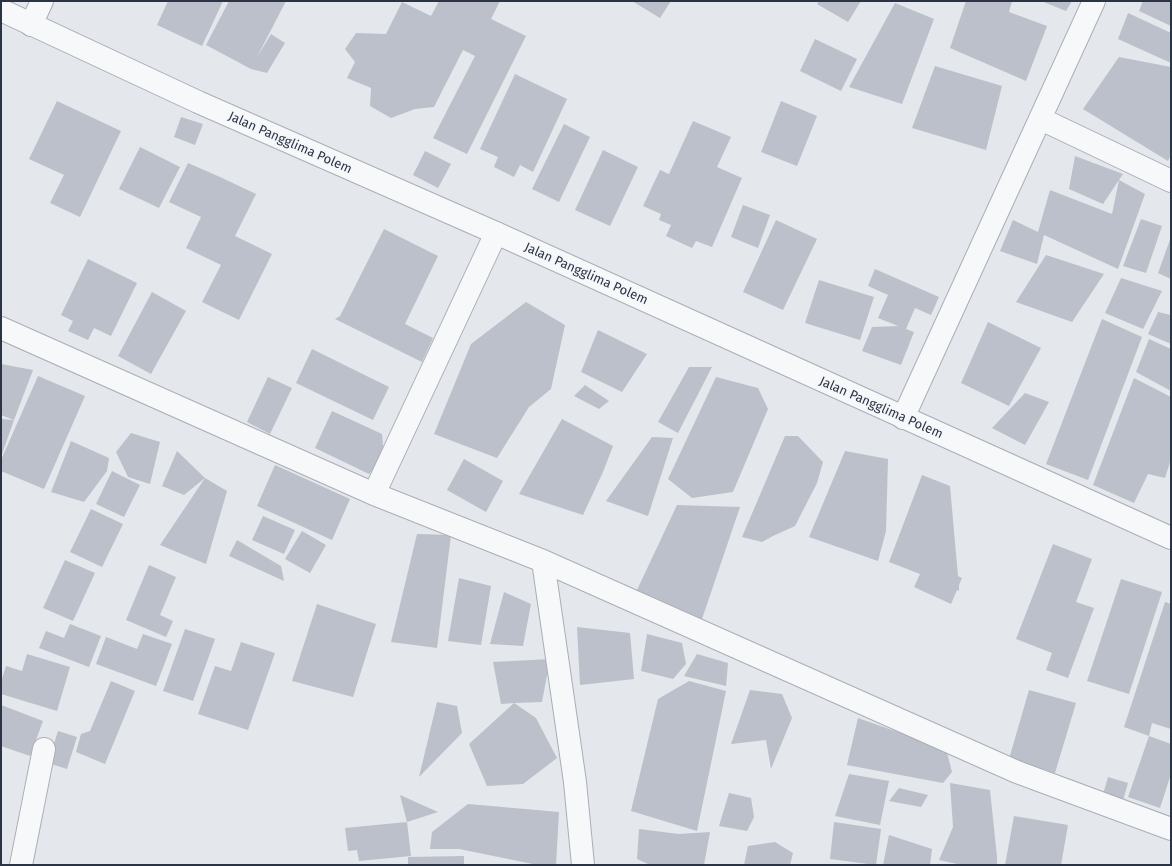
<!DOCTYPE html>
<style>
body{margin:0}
#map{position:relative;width:1172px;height:866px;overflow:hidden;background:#e4e7ec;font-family:"Fira Sans",sans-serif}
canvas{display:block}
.frame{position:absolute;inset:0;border:2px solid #2b3445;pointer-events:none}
</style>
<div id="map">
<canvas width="1172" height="866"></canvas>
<div class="frame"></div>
</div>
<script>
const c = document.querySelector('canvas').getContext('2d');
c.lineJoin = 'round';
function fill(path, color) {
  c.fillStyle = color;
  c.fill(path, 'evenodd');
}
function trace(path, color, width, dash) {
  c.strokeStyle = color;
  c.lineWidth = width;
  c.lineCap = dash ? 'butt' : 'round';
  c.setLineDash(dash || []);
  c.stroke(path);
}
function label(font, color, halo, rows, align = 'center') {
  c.font = font + ' "Fira Sans",sans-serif';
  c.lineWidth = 3;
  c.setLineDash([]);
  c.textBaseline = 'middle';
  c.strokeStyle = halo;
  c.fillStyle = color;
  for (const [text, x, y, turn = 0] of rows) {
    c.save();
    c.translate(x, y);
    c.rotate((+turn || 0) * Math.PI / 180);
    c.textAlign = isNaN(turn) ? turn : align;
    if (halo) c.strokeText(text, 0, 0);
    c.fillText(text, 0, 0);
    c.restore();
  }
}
fill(new Path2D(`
 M 168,1 L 223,1 L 202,46 L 157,25 Z
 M 229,1 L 286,1 L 256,59 L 271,34 L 285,43 L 267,73 L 251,69 L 206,45 Z
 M 439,1 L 500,1 L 491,19 L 526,36 L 467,154 L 433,138 L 475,56 L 463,50 L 434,107 L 415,109 L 391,118 L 370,106 L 371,88 L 347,78 L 355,62 L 345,49 L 356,33 L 386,34 L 402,2 L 431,16 Z
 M 632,1 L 671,1 L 660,18 Z
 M 819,1 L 861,1 L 848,22 L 817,4 Z
 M 966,1 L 1012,1 L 1009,12 L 1047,26 L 1026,81 L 950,48 Z
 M 1041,1 L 1072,1 L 1066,11 Z
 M 1143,1 L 1171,1 L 1171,26 L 1139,11 Z
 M 895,3 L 934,19 L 902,104 L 849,87 Z
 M 1128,13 L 1171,33 L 1171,63 L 1118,39 Z
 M 815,39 L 857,59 L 841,91 L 800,71 Z
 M 1119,57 L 1171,67 L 1171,155 L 1168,161 L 1083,109 Z
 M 935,66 L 1002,86 L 986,150 L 912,128 Z
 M 515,74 L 567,99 L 533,172 L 520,165 L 514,177 L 494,167 L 498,157 L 480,149 Z
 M 57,101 L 121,131 L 80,217 L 50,203 L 64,175 L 29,159 Z
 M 781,101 L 817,116 L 797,166 L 761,152 Z
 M 181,117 L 203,124 L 195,145 L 174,137 Z
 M 693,121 L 731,137 L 717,167 L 742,178 L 712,247 L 696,241 L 692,248 L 666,236 L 671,225 L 659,220 L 661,214 L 643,206 L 660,170 L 669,174 Z
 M 564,124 L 590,137 L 559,202 L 532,189 Z
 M 140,147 L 180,167 L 159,208 L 119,189 Z
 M 603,150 L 638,167 L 610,226 L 575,210 Z
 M 425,151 L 451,164 L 438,188 L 413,175 Z
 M 1075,156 L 1123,174 L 1103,204 L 1069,189 Z
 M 188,163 L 220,177 L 256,194 L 235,236 L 272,254 L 239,320 L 202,302 L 221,265 L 186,248 L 201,217 L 169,202 Z
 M 1119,180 L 1145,194 L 1118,269 L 1044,235 L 1037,264 L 1000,251 L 1013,220 L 1038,232 L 1050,190 L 1112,214 Z
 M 743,205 L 770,215 L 758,248 L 731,237 Z
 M 1141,219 L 1162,226 L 1146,273 L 1123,266 Z
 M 776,220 L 817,239 L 783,310 L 743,292 Z
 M 384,229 L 438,256 L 405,324 L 433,338 L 422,362 L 335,319 L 340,316 Z
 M 1171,237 L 1171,279 L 1158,273 Z
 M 1046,255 L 1104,274 L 1072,322 L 1016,302 Z
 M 88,259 L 137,283 L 111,336 L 94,328 L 88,340 L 68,331 L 73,321 L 61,315 Z
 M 875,269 L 939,297 L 931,315 L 915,308 L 906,329 L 914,332 L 901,365 L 862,351 L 872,327 L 898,326 L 878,318 L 888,295 L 868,286 Z
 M 1121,278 L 1162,291 L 1143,329 L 1105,313 Z
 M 819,280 L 874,297 L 860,340 L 805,323 Z
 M 152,292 L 186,311 L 151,374 L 118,356 Z
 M 526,302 L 565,325 L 551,389 L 529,407 L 497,458 L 434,434 L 471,344 Z
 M 1158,312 L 1171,315 L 1171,344 L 1148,334 Z
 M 1102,319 L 1142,337 L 1088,480 L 1046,464 Z
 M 988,322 L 1041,348 L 1009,406 L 961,383 Z
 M 598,330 L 647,354 L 622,392 L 581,372 Z
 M 1149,339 L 1171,349 L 1171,391 L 1136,372 Z
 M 312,349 L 389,387 L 373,420 L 296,383 Z
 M 1,364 L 33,370 L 14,420 L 1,415 Z
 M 689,367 L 712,367 L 678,433 L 658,422 Z
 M 38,376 L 85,396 L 44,489 L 1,471 L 1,460 Z
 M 268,377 L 292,388 L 270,434 L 247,422 Z
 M 716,377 L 758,388 L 768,409 L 733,492 L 692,498 L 668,479 Z
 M 1134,378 L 1171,397 L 1171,459 L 1165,478 L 1148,474 L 1134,503 L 1093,485 Z
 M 585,385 L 609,401 L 599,409 L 574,396 Z
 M 1025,393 L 1049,402 L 1025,445 L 992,428 Z
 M 332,411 L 382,434 L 384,458 L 369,474 L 315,448 Z
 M 1,419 L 14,420 L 1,457 Z
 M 562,419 L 613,446 L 603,472 L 583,515 L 519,494 Z
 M 131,433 L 160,442 L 150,484 L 128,477 L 116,452 Z
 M 785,436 L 798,436 L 823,462 L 817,483 L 795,526 L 773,536 L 762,542 L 742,537 Z
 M 652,437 L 673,438 L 648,516 L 606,501 Z
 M 71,441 L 109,458 L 107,471 L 84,502 L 51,492 Z
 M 177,451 L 205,478 L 227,491 L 206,564 L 160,545 L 205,478 L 184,495 L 162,486 Z
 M 845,451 L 888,459 L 886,531 L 878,561 L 809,537 Z
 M 464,459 L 503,481 L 486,512 L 447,490 Z
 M 275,465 L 350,499 L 332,540 L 257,506 Z
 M 112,471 L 140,485 L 124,517 L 96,504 Z
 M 922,475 L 950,486 L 958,576 L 962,578 L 959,585 L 959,591 L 957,590 L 951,604 L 914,587 L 920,574 L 889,562 Z
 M 677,505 L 740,507 L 702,619 L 637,590 Z
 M 91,509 L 123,524 L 102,567 L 70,552 Z
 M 263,516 L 295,530 L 284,554 L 252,540 Z
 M 302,531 L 326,545 L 310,573 L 285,559 Z
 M 417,534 L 451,535 L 437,648 L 391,642 Z
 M 237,540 L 281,566 L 284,581 L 229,556 Z
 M 1053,544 L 1092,559 L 1076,602 L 1094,608 L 1068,678 L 1046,670 L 1052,653 L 1016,639 Z
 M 65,560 L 95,573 L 73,621 L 43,608 Z
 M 149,565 L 176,577 L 160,615 L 173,621 L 166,637 L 126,620 Z
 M 459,578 L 491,586 L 481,645 L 448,641 Z
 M 1121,579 L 1162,592 L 1129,694 L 1087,681 Z
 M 504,592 L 531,604 L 523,646 L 490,644 Z
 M 1165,602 L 1171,604 L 1171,729 L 1152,723 L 1149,736 L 1124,727 Z
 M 317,604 L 376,624 L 353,697 L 292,681 Z
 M 70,624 L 101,636 L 89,667 L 39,648 L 46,631 L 64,638 Z
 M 577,627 L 630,633 L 634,679 L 580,685 Z
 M 185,629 L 215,639 L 193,701 L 163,691 Z
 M 143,634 L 172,644 L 156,686 L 96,664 L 106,637 L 137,649 Z
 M 647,634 L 682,643 L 686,664 L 673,679 L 641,671 Z
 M 241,642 L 275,653 L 248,730 L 198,714 L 215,666 L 231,671 Z
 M 27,654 L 70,667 L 57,711 L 1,694 L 1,682 L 6,666 L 22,671 Z
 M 697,654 L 728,663 L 726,686 L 684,676 Z
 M 550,659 L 542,702 L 514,703 L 536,718 L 557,758 L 523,784 L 487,786 L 469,744 L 514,703 L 501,704 L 493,662 Z
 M 111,681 L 135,691 L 105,764 L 76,752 L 81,734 L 90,731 Z
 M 689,681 L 726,691 L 697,831 L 631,811 L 658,699 Z
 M 750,690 L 782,694 L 792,718 L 771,769 L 766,740 L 731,744 Z
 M 1029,690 L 1076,703 L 1055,773 L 1009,759 Z
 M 437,702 L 457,706 L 462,733 L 419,777 Z
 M 1,705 L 43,721 L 30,756 L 1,746 Z
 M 858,718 L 946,749 L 952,772 L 943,783 L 847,765 Z
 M 58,731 L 77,737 L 67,769 L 48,763 Z
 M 1149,736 L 1171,744 L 1171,774 L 1160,808 L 1128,797 Z
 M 849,774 L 889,781 L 880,825 L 835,816 Z
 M 1108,777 L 1128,783 L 1122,804 L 1102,798 Z
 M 950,783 L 990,790 L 997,857 L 997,865 L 962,865 L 939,860 L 953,827 Z
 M 899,788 L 928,795 L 921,807 L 889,801 Z
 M 729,793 L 751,798 L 754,817 L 747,831 L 719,826 Z
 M 400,795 L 438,812 L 407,822 Z
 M 468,804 L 559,812 L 556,865 L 538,865 L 459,849 L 430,849 L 432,832 Z
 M 1014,816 L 1068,825 L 1061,865 L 1005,865 Z
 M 407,822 L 411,856 L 359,861 L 357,850 L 348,851 L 345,828 Z
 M 834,822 L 881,829 L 876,865 L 830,859 Z
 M 639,829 L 679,834 L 710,832 L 704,865 L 650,865 L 637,859 Z
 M 889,835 L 932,849 L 930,865 L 883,865 Z
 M 775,842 L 793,853 L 790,865 L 744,865 L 748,846 Z
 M 464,856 L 464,865 L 408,865 L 408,857 Z`), '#bbc0ca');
const minor = new Path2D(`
 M 31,25 L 42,1
 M 1041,119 L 1171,181
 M 1,328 L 374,494 L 543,561 L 1017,772 L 1171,829
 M 903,418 L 1094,1
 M 374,494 L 496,233
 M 543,561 L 575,782 L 583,865
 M 21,865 L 44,749`);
const tertiary = new Path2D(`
 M 1,10 L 198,102 L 496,233 L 1171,538`);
trace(minor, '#a9aeb7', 24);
trace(tertiary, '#a9aeb7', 24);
trace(minor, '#f7f8fa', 22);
trace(tertiary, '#f7f8fa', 22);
label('13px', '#2b3445', '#f4f6f9', [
 ["Jalan Pangglima Polem",290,143,24],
 ["Jalan Pangglima Polem",586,274,24],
 ["Jalan Pangglima Polem",881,408,24]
]);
</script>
